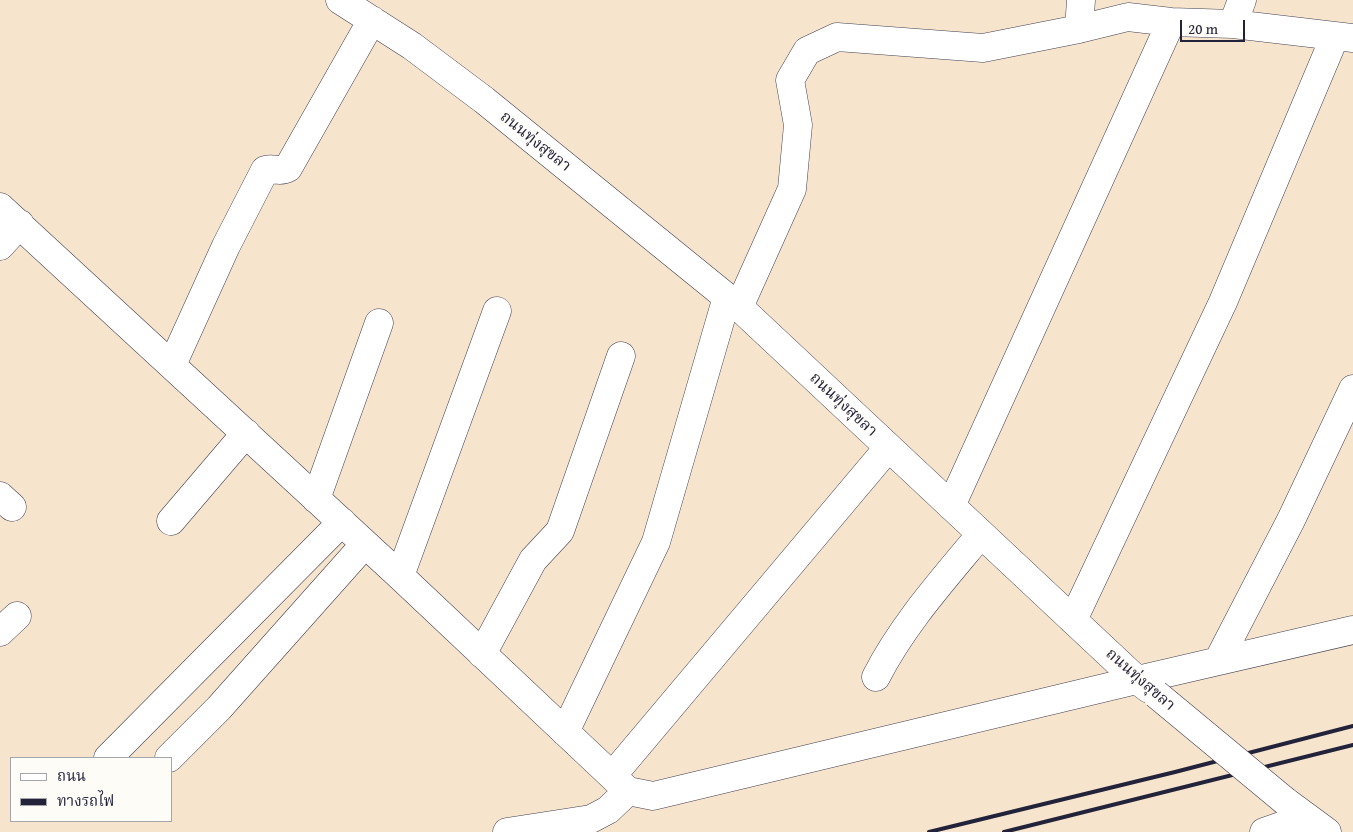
<!DOCTYPE html>
<meta charset="utf-8">
<style>
body{margin:0}
#map{position:relative;width:1353px;height:832px;overflow:hidden;background:#f6e4cc;font-family:"Gentium Book Plus","Noto Serif Thai",serif}
canvas{display:block}
.legend{position:absolute;left:10px;top:757px;width:162px;height:65px;box-sizing:border-box;background:#fdfcf7;border:1px solid #a5a5ac;margin:0;padding:6px 9px;list-style:none;font-size:15px;color:#22223b}
.legend li{display:flex;align-items:center;gap:10px;height:25px}
.legend b{width:25px;border:1px solid #a5a5ac}
.scale{position:absolute;left:1180px;top:20px;width:65px;height:22px;box-sizing:border-box;border:2px solid #22223b;border-top:0;padding-left:6px;font-size:15px;line-height:18px;white-space:nowrap;color:#22223b;-webkit-text-stroke:4px #fdfcf7;paint-order:stroke}
</style>
<div id="map">
<canvas width="1353" height="832"></canvas>
<ul class="legend">
<li><b style="height:6px;background:#fff"></b>ถนน</li>
<li><b style="height:6px;background:#22223b"></b>ทางรถไฟ</li>
</ul>
<div class="scale">20 m</div>
</div>
<script>
const c = document.querySelector('canvas').getContext('2d');
c.lineJoin = 'round';
function trace(path, color, width, dash) {
  c.strokeStyle = color;
  c.lineWidth = width;
  c.lineCap = dash ? 'butt' : 'round';
  c.setLineDash(dash || []);
  c.stroke(path);
}
function label(font, color, halo, rows, align = 'center') {
  c.font = font + ' "Gentium Book Plus","Noto Serif Thai",serif';
  c.lineWidth = 4;
  c.setLineDash([]);
  c.textBaseline = 'middle';
  c.strokeStyle = halo;
  c.fillStyle = color;
  for (const [text, x, y, turn = 0] of rows) {
    c.save();
    c.translate(x, y);
    c.rotate((+turn || 0) * Math.PI / 180);
    c.textAlign = isNaN(turn) ? turn : align;
    if (halo) c.strokeText(text, 0, 0);
    c.fillText(text, 0, 0);
    c.restore();
  }
}
const minor = new Path2D(`
 M 340,0 L 412,46 L 484,100 L 739,307 L 1137,680 L 1149,689
 M 1233,24 L 1242,0
 M 1079,29 L 1081,0
 M 0,207 L 400,576 L 628,791 L 653,796 L 1137,680 L 1353,630
 M 0,246 L 20,224
 M 739,307 L 792,189 L 798,125 L 790,80 L 807,51 L 837,37 L 983,48 L 1079,29 L 1128,17 L 1171,22 L 1233,24 L 1353,38
 M 172,365 L 226,246 L 265,170 C 273,167 280,173 288,168 L 372,20
 M 0,496 L 12,507
 M 316,499 L 379,323
 M 951,506 L 1171,22
 M 171,521 L 246,433
 M 400,576 L 497,311
 M 1073,620 L 1223,302 L 1335,36
 M 0,632 L 17,616
 M 482,654 L 533,560 L 560,531 L 621,356
 M 1218,661 L 1291,520 L 1353,389
 M 876,677 C 903,624 943,580 981,534
 M 565,732 L 656,542 L 727,297
 M 108,758 L 342,522
 M 169,758 L 219,708 L 365,544
 M 612,776 L 888,448
 M 1285,801 L 1327,832
 M 507,832 L 591,819 L 608,810 L 628,791
 M 1264,832 L 1307,817`);
trace(minor, '#423f51', 29);
trace(minor, '#fff', 28);
trace(new Path2D(`
 M 929,832 L 1175,772 L 1353,726
 M 1004,832 L 1353,745`), '#22223b', 4);
const minorBridge = new Path2D(`
 M 1156,694 L 1285,801`);
trace(minorBridge, '#423f51', 29, []);
trace(minorBridge, '#fff', 28);
label('16px', '#22223b', '#fdfcf7', [
 ["ถนนทุ่งสุขลา",535,142,39],
 ["ถนนทุ่งสุขลา",843,405,43],
 ["ถนนทุ่งสุขลา",1140,680,41]
]);
</script>
